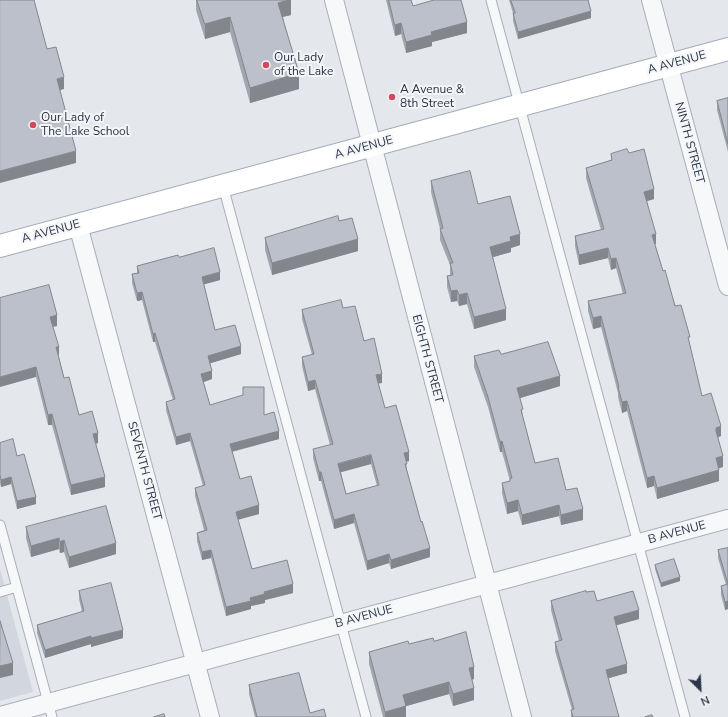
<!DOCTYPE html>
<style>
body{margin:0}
#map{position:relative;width:728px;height:717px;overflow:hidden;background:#e4e7ec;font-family:"Nunito Sans",sans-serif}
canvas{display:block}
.north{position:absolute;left:680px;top:669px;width:40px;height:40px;-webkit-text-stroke:3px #f4f6f9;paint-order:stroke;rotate:156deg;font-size:11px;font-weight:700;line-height:16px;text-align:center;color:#2b3445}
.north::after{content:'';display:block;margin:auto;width:14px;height:18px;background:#2b3445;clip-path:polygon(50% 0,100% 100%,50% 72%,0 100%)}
</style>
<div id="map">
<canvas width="728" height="717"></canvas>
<div class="north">N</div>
</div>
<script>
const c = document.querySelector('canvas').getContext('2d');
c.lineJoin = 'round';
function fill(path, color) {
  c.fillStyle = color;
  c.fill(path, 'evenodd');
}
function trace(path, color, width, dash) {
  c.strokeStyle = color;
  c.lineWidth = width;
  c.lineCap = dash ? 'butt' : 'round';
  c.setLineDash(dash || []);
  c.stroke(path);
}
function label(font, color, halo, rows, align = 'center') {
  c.font = font + ' "Nunito Sans",sans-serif';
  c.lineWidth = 4;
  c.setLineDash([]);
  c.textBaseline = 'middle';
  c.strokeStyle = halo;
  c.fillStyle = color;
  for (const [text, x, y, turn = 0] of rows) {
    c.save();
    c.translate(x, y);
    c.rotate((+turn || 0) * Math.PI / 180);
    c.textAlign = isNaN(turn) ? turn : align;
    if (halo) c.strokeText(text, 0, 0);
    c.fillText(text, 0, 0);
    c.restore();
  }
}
fill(new Path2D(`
 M 0,569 L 33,692 L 0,701 Z`), '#d2d6de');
const service = new Path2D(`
 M 491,0 L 685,717
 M 223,186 L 366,717
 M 0,525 L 52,717
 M 0,592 L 17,587`);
const minor = new Path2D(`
 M 334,0 L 522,717
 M 651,0 L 728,286
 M 78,225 L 210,717
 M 0,716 L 728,519`);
const primary = new Path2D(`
 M 0,246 L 728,49`);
trace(service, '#a9aeb7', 11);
trace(minor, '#a9aeb7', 20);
trace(primary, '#a3abb8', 24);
trace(service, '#f7f8fa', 9);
trace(minor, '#f7f8fa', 18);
trace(primary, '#fff', 22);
fill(new Path2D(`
 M 196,0 L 291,0 L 291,15 L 283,17 L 299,89 L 250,103 L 230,32 L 205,39 L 196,10 Z
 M 386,0 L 411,0 L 413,6 L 467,33 L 432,42 L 432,46 L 406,53 L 401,34 L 395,36 Z
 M 509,0 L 588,0 L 591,18 L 518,39 L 513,21 L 513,13 Z
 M 728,98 L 728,152 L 717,110 L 717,101 Z
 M 611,154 L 654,199 L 647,201 L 656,244 L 655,244 L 663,271 L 690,345 L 702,396 L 721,436 L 718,437 L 723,467 L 718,468 L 719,481 L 657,499 L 654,486 L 647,488 L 627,411 L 622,413 L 618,397 L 618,393 L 601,327 L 593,329 L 588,311 L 588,301 L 623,294 L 616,268 L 611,270 L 608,258 L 579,265 L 575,246 L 575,236 L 601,230 L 586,178 L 586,168 L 611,160 Z
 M 431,181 L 478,204 L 520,245 L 511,248 L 511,252 L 493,257 L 506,320 L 474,329 L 467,304 L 459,306 L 457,301 L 451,302 L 447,287 L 447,276 L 450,275 L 450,265 L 440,240 L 440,229 L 431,192 Z
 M 339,221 L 358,251 L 272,275 L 265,250 L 265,238 Z
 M 179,257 L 220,280 L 204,284 L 215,330 L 241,354 L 210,363 L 212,379 L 203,382 L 210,405 L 264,415 L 279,439 L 232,452 L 240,479 L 259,514 L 238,520 L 252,569 L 293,593 L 265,600 L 265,603 L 251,606 L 251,609 L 226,616 L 211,558 L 202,560 L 197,541 L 197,533 L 204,530 L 195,496 L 195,488 L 203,486 L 190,441 L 176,445 L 166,410 L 166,402 L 173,400 L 155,342 L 153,342 L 142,300 L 137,301 L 132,283 L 132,274 L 137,273 L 137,266 Z
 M 0,298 L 57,326 L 53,327 L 59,357 L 64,378 L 79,415 L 98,443 L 95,444 L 105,487 L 71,495 L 52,425 L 48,425 L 36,377 Z
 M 343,308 L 364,341 L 382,383 L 378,383 L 385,408 L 409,461 L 406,462 L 407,470 L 430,557 L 391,569 L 389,563 L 367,570 L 354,523 L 334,529 L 321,481 L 319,481 L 313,458 L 313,449 L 330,445 L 315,389 L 308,391 L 302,366 L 302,357 L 312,355 L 302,319 L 302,310 ZM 371,464 L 377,486 L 346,494 L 341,472 Z
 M 501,354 L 560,386 L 520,398 L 523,417 L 535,463 L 566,490 L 583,520 L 561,525 L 559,516 L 522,525 L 518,511 L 507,514 L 502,493 L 502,483 L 510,481 L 502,452 L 500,452 L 488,407 L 474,367 L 474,356 Z
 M 0,443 L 17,456 L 36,504 L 17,509 L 11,484 L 1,487 L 0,483 Z
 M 26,527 L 116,554 L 69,568 L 64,552 L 60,553 L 59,549 L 31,557 L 26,538 Z
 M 728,548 L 728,609 L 725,610 L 721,595 L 721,586 L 726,585 L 718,558 L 718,550 Z
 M 655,565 L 680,581 L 661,587 L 655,569 Z
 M 79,591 L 123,638 L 91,647 L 91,644 L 45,658 L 37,633 L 37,625 L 82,612 L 79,599 Z
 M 586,592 L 597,601 L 639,619 L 616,625 L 627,673 L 608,678 L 619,717 L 571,717 L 571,710 L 572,710 L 555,651 L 555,642 L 559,641 L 551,610 L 551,601 Z
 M 434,641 L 474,679 L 472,680 L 474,700 L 453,706 L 449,694 L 406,706 L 406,717 L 383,717 L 369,664 L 369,652 L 409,644 Z
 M 249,685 L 310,713 L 326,717 L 255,717 L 249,694 Z`), '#a1a5ae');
fill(new Path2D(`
 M 289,0 L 291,0 L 291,15 L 278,18 L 278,3 Z
 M 591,11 L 591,18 L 518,39 L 518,32 Z
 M 230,17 L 230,32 L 205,39 L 205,24 Z
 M 467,22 L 467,33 L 432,42 L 432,46 L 406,53 L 406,42 L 431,32 Z
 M 401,23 L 401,34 L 395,36 L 395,25 Z
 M 299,73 L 299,89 L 250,103 L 250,88 Z
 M 64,77 L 64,89 L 57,91 L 57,79 Z
 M 76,151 L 76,163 L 0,183 L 0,171 Z
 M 654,189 L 654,199 L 644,202 L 644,192 Z
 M 520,234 L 520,245 L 511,248 L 511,252 L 490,258 L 490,247 L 510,237 Z
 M 656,234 L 656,244 L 652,245 L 652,235 Z
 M 358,239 L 358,251 L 272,275 L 272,263 Z
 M 608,248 L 608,258 L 579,265 L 579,255 Z
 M 616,258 L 616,268 L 611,270 L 611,259 Z
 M 220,272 L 220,280 L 202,285 L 202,277 Z
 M 457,290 L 457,301 L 451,302 L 451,291 Z
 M 142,292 L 142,300 L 137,301 L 137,293 Z
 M 467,293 L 467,304 L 459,306 L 459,295 Z
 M 506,309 L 506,320 L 474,329 L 474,317 Z
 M 57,315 L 57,326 L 50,327 L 50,317 Z
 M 601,316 L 601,327 L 593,329 L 593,318 Z
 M 155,333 L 155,342 L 153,342 L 153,334 Z
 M 241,346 L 241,354 L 208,364 L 208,356 Z
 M 56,347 L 59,347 L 59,357 Z
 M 36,367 L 36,377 L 0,387 L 0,377 Z
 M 212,371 L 212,379 L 201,383 L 201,374 Z
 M 382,374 L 382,383 L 376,384 L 376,375 Z
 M 560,376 L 560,386 L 517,399 L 517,388 Z
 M 315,380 L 315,389 L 308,391 L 308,382 Z
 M 627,401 L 627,411 L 622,413 L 622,402 Z
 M 52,414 L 52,425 L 48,425 L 48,415 Z
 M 721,426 L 721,436 L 716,438 L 716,428 Z
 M 279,431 L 279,439 L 230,452 L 230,444 Z
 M 98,433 L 98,443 L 93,445 L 93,434 Z
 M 190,433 L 190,441 L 176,445 L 176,437 Z
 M 502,441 L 502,452 L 500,452 L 500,442 Z
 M 409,452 L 409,461 L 404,462 L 404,453 Z
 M 371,455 L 371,464 L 338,473 L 338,464 Z
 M 723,456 L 723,467 L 716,469 L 716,458 Z
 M 719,470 L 719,481 L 657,499 L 657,488 Z
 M 319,472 L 321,472 L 321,481 L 319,481 Z
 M 654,476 L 654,486 L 647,488 L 647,478 Z
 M 11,477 L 11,484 L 1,487 L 1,480 Z
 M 105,477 L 105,487 L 71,495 L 71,485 Z
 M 36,497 L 36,504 L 17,509 L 17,501 Z
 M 518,500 L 518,511 L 507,514 L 507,503 Z
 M 259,505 L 259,514 L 236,520 L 236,512 Z
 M 559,505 L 559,516 L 522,525 L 522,515 Z
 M 583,509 L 583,520 L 561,525 L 561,515 Z
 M 354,514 L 354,523 L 334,529 L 334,520 Z
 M 59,538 L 59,549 L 31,557 L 31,546 Z
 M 64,540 L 64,552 L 60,553 L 60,542 Z
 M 116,543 L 116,554 L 69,568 L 69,557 Z
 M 430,548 L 430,557 L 391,569 L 391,560 Z
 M 211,550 L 211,558 L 202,560 L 202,552 Z
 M 389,554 L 389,563 L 367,570 L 367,561 Z
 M 680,577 L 680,581 L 661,587 L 661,583 Z
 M 293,584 L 293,593 L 265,600 L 265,603 L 251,606 L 251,609 L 226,616 L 226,607 L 264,592 Z
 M 728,601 L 728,609 L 725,610 L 725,602 Z
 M 639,610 L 639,619 L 614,626 L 614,617 Z
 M 123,630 L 123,638 L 91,647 L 91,638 Z
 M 91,636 L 91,644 L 45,658 L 45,650 Z
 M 13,663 L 13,675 L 0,678 L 0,666 Z
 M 627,664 L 627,673 L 606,679 L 606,670 Z
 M 474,667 L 474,679 L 469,680 L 469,668 Z
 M 449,682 L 449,694 L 403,707 L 403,695 Z
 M 474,688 L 474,700 L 453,706 L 453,694 Z
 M 406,706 L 406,717 L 385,717 L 385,712 Z`), '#83868d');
const building = new Path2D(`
 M 0,0 L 34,0 L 47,49 L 56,47 L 64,77 L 57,79 L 76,151 L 0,171 Z
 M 197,0 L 289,0 L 278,3 L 299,73 L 250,88 L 230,17 L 205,24 Z
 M 389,0 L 411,0 L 413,6 L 434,0 L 461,0 L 467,22 L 431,32 L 432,35 L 406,42 L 401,23 L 395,25 Z
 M 511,0 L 588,0 L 591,11 L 518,32 L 513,13 L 515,13 Z
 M 728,98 L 728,144 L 717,101 Z
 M 627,149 L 629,153 L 644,149 L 654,189 L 644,192 L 656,234 L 652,235 L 663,271 L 665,270 L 675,306 L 681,305 L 690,337 L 688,337 L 702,396 L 711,393 L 721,426 L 716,428 L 716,431 L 723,456 L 716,458 L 719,470 L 657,488 L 654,476 L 647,478 L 627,401 L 622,402 L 618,387 L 619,387 L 601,316 L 593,318 L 588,301 L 626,293 L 616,258 L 611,259 L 608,248 L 579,255 L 575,236 L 604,229 L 586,168 L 612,160 L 611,154 Z
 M 470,171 L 478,204 L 510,196 L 520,234 L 510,237 L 511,241 L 490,247 L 506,309 L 474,317 L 467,293 L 459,295 L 457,290 L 451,291 L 447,276 L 453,275 L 450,263 L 453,263 L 440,229 L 443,228 L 431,181 Z
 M 338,216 L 339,221 L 352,218 L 358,239 L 272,263 L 265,238 Z
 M 214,248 L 220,272 L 202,277 L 215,330 L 235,325 L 241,346 L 208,356 L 212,371 L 201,374 L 210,405 L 243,395 L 243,387 L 264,387 L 264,415 L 274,412 L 279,431 L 230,444 L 240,479 L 251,476 L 259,505 L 236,512 L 252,569 L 287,560 L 293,584 L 264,592 L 265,594 L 250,598 L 251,601 L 226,607 L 211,550 L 202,552 L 197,533 L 207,530 L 195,488 L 205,485 L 190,433 L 176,437 L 166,402 L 175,399 L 155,333 L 153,334 L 142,292 L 137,293 L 132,274 L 139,273 L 137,266 L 178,255 L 179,257 Z
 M 49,285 L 57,315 L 50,317 L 59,347 L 56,347 L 64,378 L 69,377 L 79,415 L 92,411 L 98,433 L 93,434 L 105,477 L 71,485 L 52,414 L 48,415 L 36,367 L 0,377 L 0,298 Z
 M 341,300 L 343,308 L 355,306 L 364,341 L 374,338 L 382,374 L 376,375 L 385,408 L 396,405 L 409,452 L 404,453 L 407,464 L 405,464 L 421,522 L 422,521 L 430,548 L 391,560 L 389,554 L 367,561 L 354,514 L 334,520 L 321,472 L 319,472 L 313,449 L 333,444 L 315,380 L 308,382 L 302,357 L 314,354 L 302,310 ZM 371,455 L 379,485 L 346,494 L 338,464 Z
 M 548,342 L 560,376 L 517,388 L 523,409 L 521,410 L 535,463 L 558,458 L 566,490 L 577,488 L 583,509 L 561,515 L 559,505 L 522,515 L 518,500 L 507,503 L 502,483 L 510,481 L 510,479 L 512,478 L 502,441 L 500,442 L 488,397 L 474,356 L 499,350 L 501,354 Z
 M 13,439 L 17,456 L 24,454 L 36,497 L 17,501 L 11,477 L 1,480 L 0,475 L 0,443 Z
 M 106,506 L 116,543 L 69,557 L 64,540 L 60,542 L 59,538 L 31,546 L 26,527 Z
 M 728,548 L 728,601 L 725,602 L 721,586 L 728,584 L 718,550 Z
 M 674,559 L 680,577 L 661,583 L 655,565 Z
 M 111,583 L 123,630 L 91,638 L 91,636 L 45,650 L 37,625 L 84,611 L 79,591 Z
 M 586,591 L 586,592 L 594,591 L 597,601 L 633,591 L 639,610 L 614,617 L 627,664 L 606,670 L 619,717 L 573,717 L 571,710 L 574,709 L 555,642 L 562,640 L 551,601 Z
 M 0,621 L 13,663 L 0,666 Z
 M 466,632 L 474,667 L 469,668 L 474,688 L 453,694 L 449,682 L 403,695 L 406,706 L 385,712 L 369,652 L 408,641 L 409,644 L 433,638 L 434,641 Z
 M 299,673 L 310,713 L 324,709 L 326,717 L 257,717 L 249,685 Z
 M 164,714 L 165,717 L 154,717 Z
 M 652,715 L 653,717 L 645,717 Z`);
fill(building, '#bbc0ca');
trace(building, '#83868d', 1);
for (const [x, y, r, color] of [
 [266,65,4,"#d1495b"],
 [392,97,4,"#d1495b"],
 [33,125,4,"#d1495b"]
]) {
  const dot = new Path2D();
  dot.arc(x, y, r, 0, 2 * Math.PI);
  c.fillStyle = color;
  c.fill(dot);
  trace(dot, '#f4f6f9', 1.5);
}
label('12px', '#2b3445', '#f4f6f9', [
 ["Our Lady",274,58],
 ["of the Lake",274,72],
 ["A Avenue &",400,90],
 ["8th Street",400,104],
 ["Our Lady of",41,118],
 ["The Lake School",41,132]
], 'left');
label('12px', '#2b3445', '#f4f6f9', [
 ["A AVENUE",677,63,-15],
 ["NINTH STREET",689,143,75],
 ["A AVENUE",364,148,-15],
 ["A AVENUE",51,232,-15],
 ["EIGHTH STREET",427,359,75],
 ["SEVENTH STREET",144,471,75],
 ["B AVENUE",677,533,-15],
 ["B AVENUE",364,617,-15]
]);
</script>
